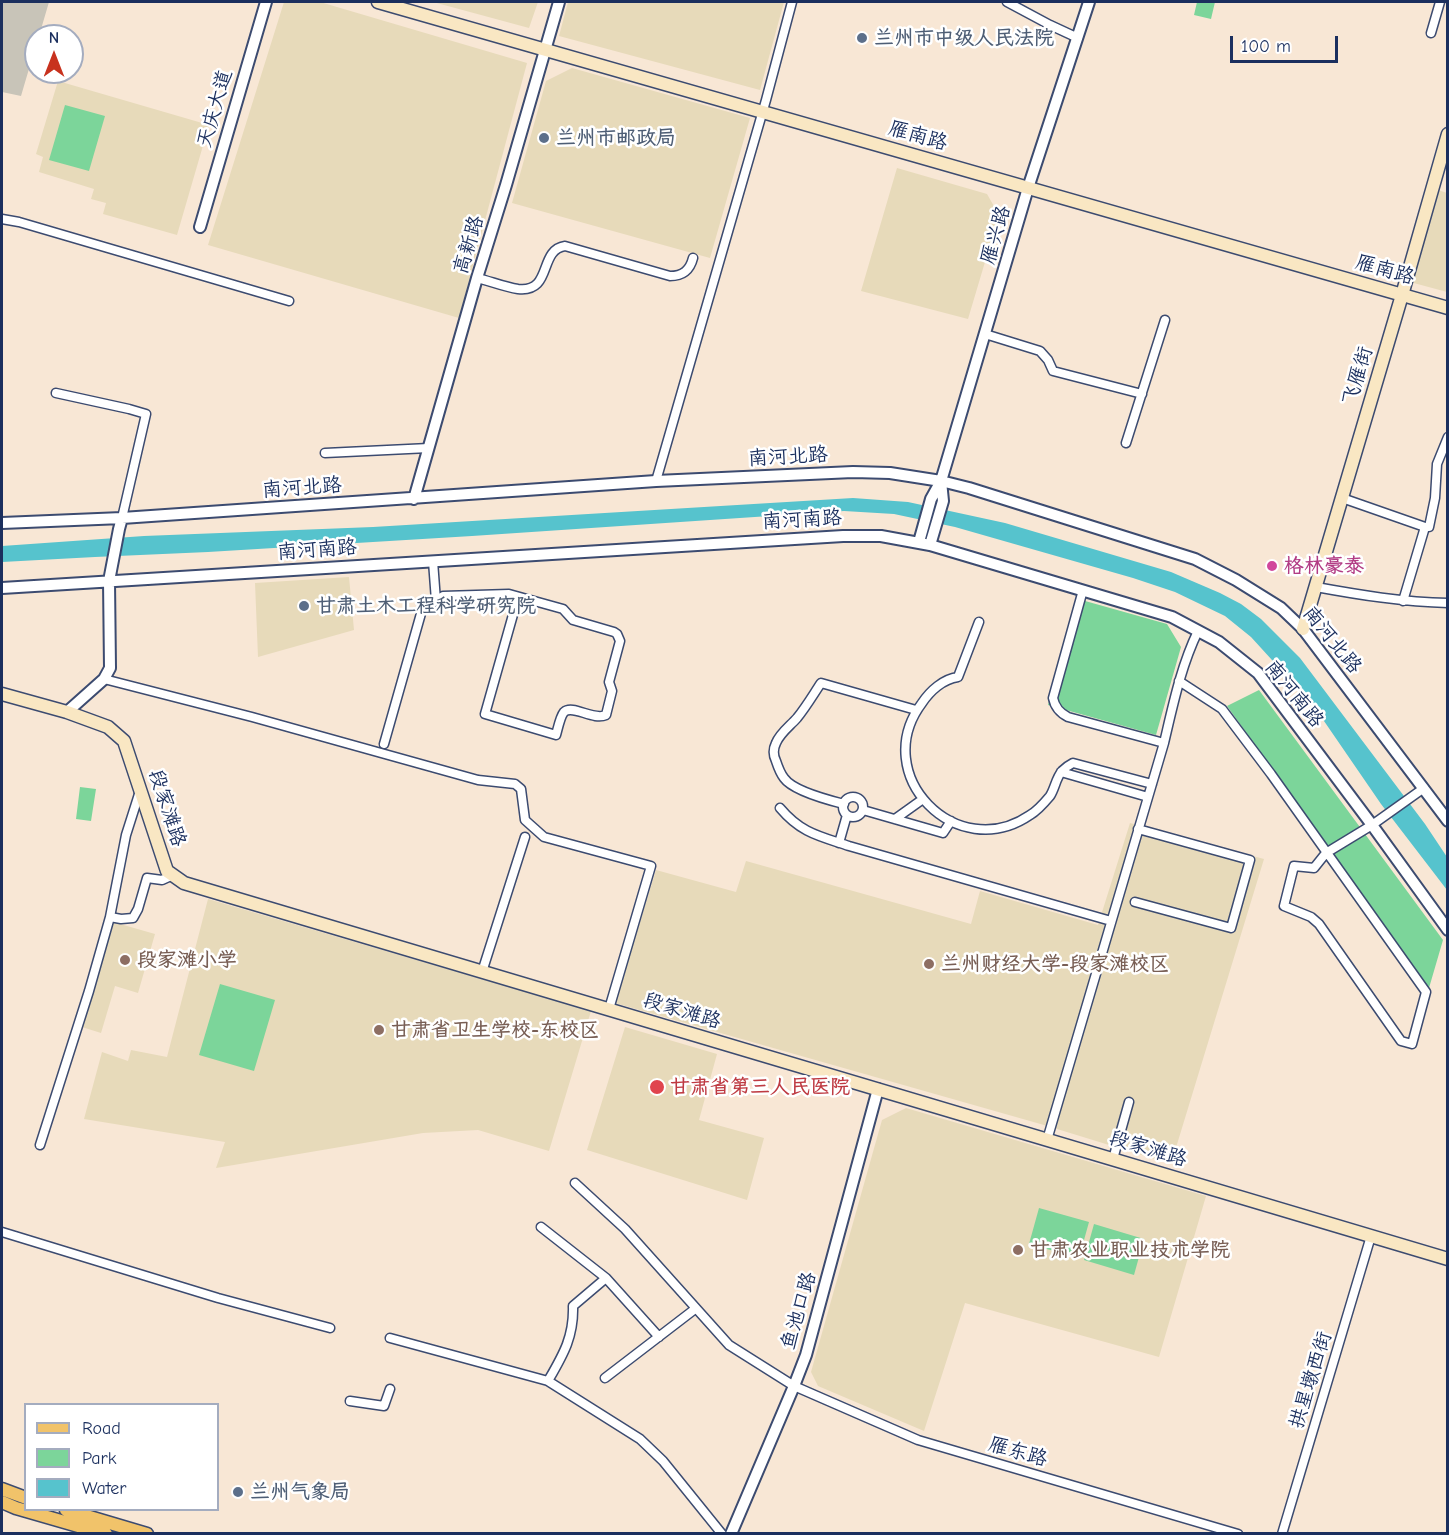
<!DOCTYPE html>
<meta charset="utf-8">
<style>
body{margin:0}
#map{position:relative;width:1449px;height:1535px;overflow:hidden;background:#f8e7d5;font-family:"Comic Neue",sans-serif}
canvas{display:block}
.frame{position:absolute;inset:0;border:3px solid #1b2f5e;pointer-events:none}
.legend{position:absolute;left:24px;top:1403px;width:195px;height:108px;box-sizing:border-box;background:#fff;border:2px solid #a4acbf;margin:0;padding:8px 10px;list-style:none;font-size:18px;color:#1b2f5e}
.legend li{display:flex;align-items:center;gap:12px;height:30px}
.legend b{width:30px;border:2px solid #a4acbf}
.north{position:absolute;left:24px;top:24px;width:60px;height:60px;box-sizing:border-box;background:#fff;border:2px solid #a4acbf;border-radius:50%;rotate:0deg;font-size:16px;font-weight:700;line-height:24px;text-align:center;color:#1b2f5e}
.north::after{content:'';display:block;margin:auto;width:21px;height:27px;background:#c8321e;clip-path:polygon(50% 0,100% 100%,50% 72%,0 100%)}
.scale{position:absolute;left:1230px;top:36px;width:108px;height:27px;box-sizing:border-box;border:3px solid #1b2f5e;border-top:0;padding-left:8px;font-size:18px;line-height:21px;white-space:nowrap;color:#1b2f5e;-webkit-text-stroke:4px #fff;paint-order:stroke}
</style>
<div id="map">
<canvas width="1449" height="1535"></canvas>
<div class="frame"></div>
<ul class="legend">
<li><b style="height:8px;background:#f1c36a"></b>Road</li>
<li><b style="height:16px;background:#7cd59a"></b>Park</li>
<li><b style="height:16px;background:#56c3cd"></b>Water</li>
</ul>
<div class="north">N</div>
<div class="scale">100 m</div>
</div>
<script>
const c = document.querySelector('canvas').getContext('2d');
c.lineJoin = 'round';
function fill(path, color) {
  c.fillStyle = color;
  c.fill(path, 'evenodd');
}
function trace(path, color, width, dash) {
  c.strokeStyle = color;
  c.lineWidth = width;
  c.lineCap = dash ? 'butt' : 'round';
  c.setLineDash(dash || []);
  c.stroke(path);
}
function label(font, color, halo, rows, align = 'center') {
  c.font = font + ' "Comic Neue","LXGW WenKai TC",sans-serif';
  c.lineWidth = 5;
  c.setLineDash([]);
  c.textBaseline = 'middle';
  c.strokeStyle = halo;
  c.fillStyle = color;
  for (const [text, x, y, turn = 0] of rows) {
    c.save();
    c.translate(x, y);
    c.rotate((+turn || 0) * Math.PI / 180);
    c.textAlign = isNaN(turn) ? turn : align;
    if (halo) c.strokeText(text, 0, 0);
    c.fillText(text, 0, 0);
    c.restore();
  }
}
fill(new Path2D(`
 M 284,2 L 320,2 L 527,63 L 459,318 L 208,245 Z
 M 433,2 L 538,2 L 529,28 Z
 M 568,2 L 784,2 L 760,90 L 559,36 Z
 M 572,68 L 750,118 L 710,258 L 512,203 L 546,81 Z
 M 58,81 L 209,125 L 177,235 L 103,214 L 106,203 L 91,199 L 94,189 L 39,172 L 43,157 L 36,154 Z
 M 897,168 L 987,194 L 999,215 L 968,319 L 861,291 Z
 M 1435,189 L 1447,193 L 1447,292 L 1410,282 Z
 M 349,577 L 354,630 L 258,657 L 255,583 Z
 M 1130,823 L 1264,859 L 1171,1164 L 1044,1125 L 615,1003 L 656,870 L 736,892 L 746,861 L 971,924 L 980,891 L 1098,925 Z
 M 208,899 L 591,1011 L 549,1151 L 478,1130 L 423,1133 L 216,1168 L 225,1142 L 84,1119 L 102,1052 L 128,1061 L 131,1050 L 167,1057 Z
 M 113,922 L 155,934 L 138,993 L 115,986 L 101,1033 L 82,1027 Z
 M 625,1027 L 717,1054 L 699,1120 L 764,1138 L 747,1200 L 587,1150 Z
 M 906,1108 L 1206,1196 L 1159,1357 L 965,1303 L 924,1431 L 818,1386 L 811,1372 L 882,1120 Z`), '#e7daba');
fill(new Path2D(`
 M 2,2 L 49,2 L 39,36 L 36,36 L 36,45 L 21,96 L 2,92 Z`), '#c8c4b8');
fill(new Path2D(`
 M 1197,2 L 1215,2 L 1211,19 L 1194,15 Z
 M 65,105 L 105,116 L 89,171 L 49,160 Z
 M 1078,599 L 1167,624 L 1181,647 L 1156,735 L 1048,705 Z
 M 1259,690 L 1443,940 L 1429,988 L 1227,706 Z
 M 80,787 L 96,789 L 91,821 L 76,819 Z
 M 220,984 L 275,1000 L 254,1071 L 199,1055 Z
 M 1039,1208 L 1089,1222 L 1079,1258 L 1029,1244 Z
 M 1094,1224 L 1144,1239 L 1134,1275 L 1084,1260 Z`), '#7cd59a');
fill(new Path2D(`
 M 853,498 L 908,502 L 1005,523 L 1171,572 L 1220,593 L 1241,604 L 1261,619 L 1300,658 L 1425,824 L 1447,857 L 1447,890 L 1381,804 L 1313,705 L 1251,637 L 1225,616 L 1175,592 L 1133,578 L 955,527 L 894,514 L 844,511 L 472,536 L 208,552 L 95,557 L 2,562 L 2,546 L 144,536 L 373,527 Z`), '#56c3cd');
const minor = new Path2D(`
 M 1007,2 L 1050,25 L 1078,38
 M 1431,33 L 1440,2
 M 2,219 L 19,222 L 289,301
 M 477,278 C 490,281 504,287 518,289 C 553,293 538,250 565,246 L 670,276 C 683,276 690,270 693,258
 M 985,334 L 1040,351 L 1048,360 L 1053,371 L 1142,394
 M 56,393 L 129,409 L 146,414 L 122,518
 M 1126,443 L 1165,320
 M 325,453 L 429,448
 M 656,481 L 766,100 L 792,2
 M 1342,498 L 1425,527
 M 433,561 L 436,601
 M 1316,587 C 1360,595 1403,602 1448,603
 M 1083,590 L 1053,698 C 1055,708 1060,713 1068,717 L 1164,743
 M 1403,601 L 1425,527 L 1429,527 L 1435,498 L 1437,464 L 1448,437
 M 979,622 L 958,677 C 943,679 930,691 922,703 C 868,775 957,865 1030,815 C 1037,811 1045,802 1050,796 C 1055,788 1056,778 1062,771 C 1065,768 1069,765 1073,763 L 1152,784
 M 104,679 L 252,717 L 478,780 L 515,784 L 521,789 L 525,820 L 544,837 L 651,866 L 609,1009
 M 1179,681 L 1222,709 L 1271,774 L 1426,992 L 1412,1044 L 1401,1041 L 1319,924 L 1311,917 L 1284,906 L 1294,866 L 1314,868 L 1326,853 L 1372,825 L 1424,788
 M 384,744 L 422,610 L 443,596 L 509,594 L 563,609 L 573,620 L 614,632 L 617,634 L 620,641 L 609,682 L 612,691 L 606,715 C 593,721 573,704 564,712 C 560,717 558,728 556,735 L 485,714 L 518,597
 M 1061,772 L 1148,797
 M843 807a10 10 0 1 1 20 0a10 10 0 1 1-20 0Z
 M 844,804 C 828,800 793,791 784,778 C 780,773 778,767 776,761 C 773,755 773,749 776,743 C 780,733 790,726 797,718 C 806,707 813,695 821,683 L 916,710
 M 780,808 C 801,833 819,836 849,846 L 1111,921
 M 863,810 L 943,833 L 951,821
 M 895,819 L 923,799
 M 839,843 L 847,815
 M 1135,902 L 1231,928 L 1250,860 L 1138,829
 M 110,917 L 121,919 L 133,918 L 138,909 L 147,878 L 162,880 L 173,875
 M 482,972 L 525,837
 M 1047,1140 L 1164,743 C 1173,705 1181,666 1198,631
 M 40,1145 L 89,991 L 110,917 L 126,835 L 140,791
 M 1113,1159 L 1129,1102
 M 575,1183 L 625,1229 L 729,1345 L 794,1386 L 918,1440 L 1238,1534
 M 541,1227 L 606,1278 L 659,1337
 M 2,1232 L 218,1298 L 330,1328
 M 390,1338 L 548,1381 L 640,1439 L 663,1461 L 722,1534
 M 605,1378 L 695,1309
 M 548,1381 C 563,1355 574,1337 573,1306 L 606,1278
 M 350,1401 L 384,1406 L 390,1389
 M 1282,1534 L 1371,1236`);
const tertiary = new Path2D(`
 M 200,227 L 266,2
 M 414,499 L 477,278 L 506,185 L 559,2
 M 2,523 L 122,518 L 656,481 L 853,472 L 890,473 L 941,481 L 969,488 L 1195,559 L 1236,580 L 1281,608 L 1303,629 L 1448,821
 M 919,542 L 931,499 L 941,481 L 1028,188 L 1089,2
 M 930,545 L 943,501 L 941,481
 M 2,588 L 843,536 L 881,536 L 930,545 L 1172,617 L 1219,642 L 1258,673 L 1372,825 L 1448,930
 M 67,712 L 104,679 L 110,668 L 109,581 L 119,529 L 122,518
 M 731,1534 L 794,1386 L 806,1355 L 878,1089`);
const secondary = new Path2D(`
 M 378,2 L 1448,308
 M 1303,629 L 1402,295 L 1448,134
 M 2,694 L 67,712 L 108,727 L 124,741 L 167,871 L 184,883 L 1448,1259`);
const primary = new Path2D(`
 M 2,1489 L 26,1498
 M 2,1502 L 16,1508 L 106,1534
 M 66,1510 L 147,1534`);
trace(minor, '#3c4b70', 11);
trace(tertiary, '#3c4b70', 14);
trace(secondary, '#3c4b70', 15);
trace(primary, '#3c4b70', 15);
trace(minor, '#fff', 8);
trace(tertiary, '#fff', 10);
trace(secondary, '#f9e7c3', 12);
trace(primary, '#f1c36a', 12);
for (const [x, y, r, color] of [
 [862,38,6,"#5c6f8a"],
 [544,138,6,"#5c6f8a"],
 [1272,566,6,"#d1479c"],
 [304,606,6,"#5c6f8a"],
 [125,960,6,"#8d6e63"],
 [929,964,6,"#8d6e63"],
 [379,1030,6,"#8d6e63"],
 [657,1087,8,"#e0444e"],
 [1018,1250,6,"#8d6e63"],
 [238,1492,6,"#5c6f8a"]
]) {
  const dot = new Path2D();
  dot.arc(x, y, r, 0, 2 * Math.PI);
  c.fillStyle = color;
  c.fill(dot);
  trace(dot, '#fff', 2);
}
label('bold 20px', '#4e5e75', '#fff', [
 ["兰州市中级人民法院",874,38],
 ["兰州市邮政局",556,138],
 ["甘肃土木工程科学研究院",316,606],
 ["兰州气象局",250,1492]
], 'left');
label('20px', '#1b2f5e', '#fff', [
 ["天庆大道",215,109,-74],
 ["雁南路",918,136,16],
 ["雁兴路",996,235,-74],
 ["高新路",469,245,-73],
 ["雁南路",1385,270,16],
 ["飞雁街",1358,376,-73],
 ["南河北路",788,457,-3],
 ["南河北路",302,488,-4],
 ["南河南路",802,520,-3],
 ["南河南路",317,550,-4],
 ["南河北路",1332,640,51],
 ["南河南路",1294,694,51],
 ["段家滩路",167,808,72],
 ["段家滩路",682,1011,17],
 ["段家滩路",1148,1149,17],
 ["鱼池口路",799,1311,-74],
 ["拱星墩西街",1311,1380,-73],
 ["雁东路",1018,1452,16]
]);
label('bold 20px', '#b23c85', '#fff', [
 ["格林豪泰",1284,566]
], 'left');
label('bold 20px', '#785e54', '#fff', [
 ["段家滩小学",137,960],
 ["兰州财经大学-段家滩校区",941,964],
 ["甘肃省卫生学校-东校区",391,1030],
 ["甘肃农业职业技术学院",1030,1250]
], 'left');
label('bold 20px', '#be3a42', '#fff', [
 ["甘肃省第三人民医院",670,1087]
], 'left');
</script>
